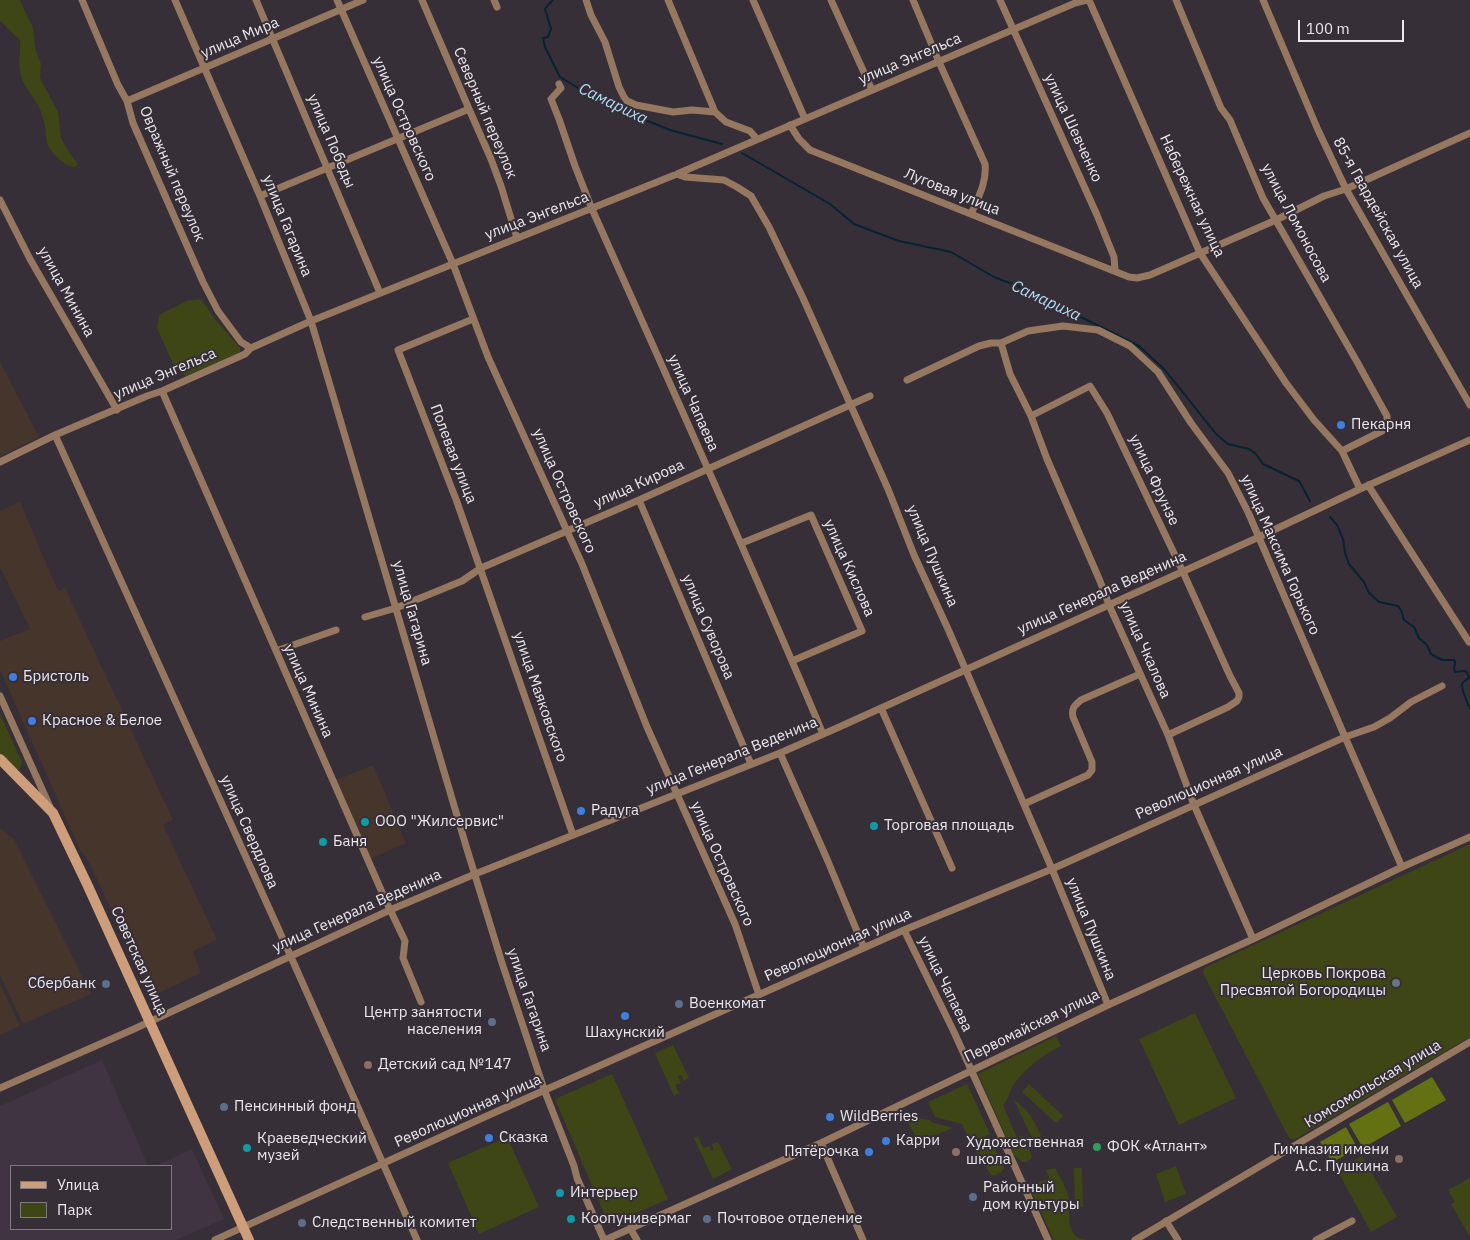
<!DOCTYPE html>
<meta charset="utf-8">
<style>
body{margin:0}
#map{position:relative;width:1470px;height:1240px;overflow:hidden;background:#362f37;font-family:"IBM Plex Sans",sans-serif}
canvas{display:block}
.legend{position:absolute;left:10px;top:1165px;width:162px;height:65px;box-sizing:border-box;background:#362f37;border:1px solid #7f7980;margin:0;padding:6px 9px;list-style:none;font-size:15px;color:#ece7ed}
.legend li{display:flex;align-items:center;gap:10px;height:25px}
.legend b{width:25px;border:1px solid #7f7980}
.scale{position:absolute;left:1298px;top:20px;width:106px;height:22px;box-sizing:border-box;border:2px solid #ece7ed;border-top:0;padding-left:6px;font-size:15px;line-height:18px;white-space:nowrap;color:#ece7ed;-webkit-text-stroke:4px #362f37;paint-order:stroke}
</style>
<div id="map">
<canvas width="1470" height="1240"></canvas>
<ul class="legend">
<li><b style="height:6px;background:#ce9d79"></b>Улица</li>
<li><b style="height:14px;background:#3e4616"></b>Парк</li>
</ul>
<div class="scale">100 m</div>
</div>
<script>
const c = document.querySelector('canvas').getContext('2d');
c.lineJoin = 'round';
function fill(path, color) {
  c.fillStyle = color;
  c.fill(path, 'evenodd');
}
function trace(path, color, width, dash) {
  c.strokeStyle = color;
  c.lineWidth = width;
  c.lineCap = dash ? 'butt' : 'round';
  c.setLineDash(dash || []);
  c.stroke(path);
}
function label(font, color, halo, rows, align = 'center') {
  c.font = font + ' "IBM Plex Sans",sans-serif';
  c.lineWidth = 4;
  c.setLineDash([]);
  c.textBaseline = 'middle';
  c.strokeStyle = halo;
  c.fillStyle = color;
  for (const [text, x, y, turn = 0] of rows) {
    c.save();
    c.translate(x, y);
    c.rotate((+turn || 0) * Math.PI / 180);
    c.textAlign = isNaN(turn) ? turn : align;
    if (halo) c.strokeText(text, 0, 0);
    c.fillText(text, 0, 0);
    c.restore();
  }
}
fill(new Path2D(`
 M 0,362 L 39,437 L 0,456 Z
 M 20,502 L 58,591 L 65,588 L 173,820 L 163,825 L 217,940 L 193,951 L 201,973 L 152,996 L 89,862 L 80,850 L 0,670 L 0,641 L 30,629 L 1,569 L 0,569 L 0,511 Z
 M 373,765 L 406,843 L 370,859 L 337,780 Z
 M 0,828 L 14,839 L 91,994 L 23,1024 L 0,975 Z
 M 0,984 L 20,1026 L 0,1035 Z`), '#46352b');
fill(new Path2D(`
 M 102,1060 L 148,1166 L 11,1166 L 11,1229 L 171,1229 L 171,1166 L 155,1166 L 192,1149 L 224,1219 L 176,1240 L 0,1240 L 0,1106 Z`), '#413442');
fill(new Path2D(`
 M 0,0 L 20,0 L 33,28 L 35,48 L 41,64 L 40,78 L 58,112 L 61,138 L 68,151 L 78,164 L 75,167 C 65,167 50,152 47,143 C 46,139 46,135 46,131 C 44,122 42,113 38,105 C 32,94 22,85 20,71 C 18,63 21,51 20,40 L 0,21 Z
 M 201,299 L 215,319 L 240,348 L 240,352 L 186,376 L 175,368 L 157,328 L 159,315 L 187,301 Z
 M 0,714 L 22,762 L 20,769 L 17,770 L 0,756 Z
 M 1470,844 L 1470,1037 L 1294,1140 L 1289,1138 L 1203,973 L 1204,968 Z
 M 1195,1013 L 1236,1098 L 1179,1125 L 1139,1039 Z
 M 1056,1036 L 1061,1046 C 1043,1055 1026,1068 1014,1084 C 1009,1091 1009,1099 1003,1105 L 1017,1138 L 1023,1136 L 1027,1143 L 1032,1157 L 1031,1159 L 1026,1162 L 1022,1162 L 1014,1155 L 978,1074 Z
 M 673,1045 L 689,1078 L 684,1081 L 681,1075 L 678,1076 L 681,1083 L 675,1085 L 679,1093 L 674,1096 L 655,1053 Z
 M 612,1074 L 668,1199 L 609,1225 L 555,1099 Z
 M 967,1084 L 990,1134 L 971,1143 L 962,1124 L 935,1117 L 928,1102 Z
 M 1029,1084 L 1063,1116 L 1056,1123 L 1022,1092 Z
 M 1014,1100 C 1028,1109 1035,1121 1041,1136 L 1034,1142 Z
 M 904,1116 L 930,1120 L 931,1122 L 953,1128 L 919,1142 Z
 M 698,1136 L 703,1148 L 709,1146 L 711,1151 L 714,1150 L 712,1144 L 718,1142 L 732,1169 L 713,1179 L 694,1138 Z
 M 507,1137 L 539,1207 L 479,1234 L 448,1163 Z
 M 989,1146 L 994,1146 L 1004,1168 C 1002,1173 996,1176 991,1175 L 977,1154 L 979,1151 Z
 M 1362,1156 L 1397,1217 L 1371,1232 L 1337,1170 Z
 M 1176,1166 L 1186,1194 L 1165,1202 L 1156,1174 Z
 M 1055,1168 C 1059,1176 1065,1185 1068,1194 C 1072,1210 1062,1239 1088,1240 L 1054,1240 L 1029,1186 L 1049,1178 L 1046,1170 Z
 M 1074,1168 L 1082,1168 L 1083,1207 L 1075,1207 Z
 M 1470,1178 L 1470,1237 L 1451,1204 L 1455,1202 L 1448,1190 Z`), '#3e4616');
fill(new Path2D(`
 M 1432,1077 L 1446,1100 L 1405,1123 L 1392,1100 Z
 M 1388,1102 L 1401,1126 L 1363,1148 L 1349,1124 Z
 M 1346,1127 L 1358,1149 L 1332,1162 L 1320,1142 Z`), '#647113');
trace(new Path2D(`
 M 553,0 L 548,5 L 545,9 L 551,29 L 548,37 L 543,38 L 545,47 L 560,77 L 601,102 L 670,130 L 722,144
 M 742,153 L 830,204 L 854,224 L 899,241 L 951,252 L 994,277 L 1025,289 L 1139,346 L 1165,370 L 1216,434 L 1228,444 L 1249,449 L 1256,454 L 1263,464 L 1299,481 L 1310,501
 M 1330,517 L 1337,525 L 1343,539 L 1345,553 L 1349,564 L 1364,582 L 1369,593 L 1379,602 L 1398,606 L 1401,610 L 1404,620 L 1414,627 L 1419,638 L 1427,645 L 1431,654 L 1442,660 L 1454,660 L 1455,662 L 1454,669 L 1455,672 L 1464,671 L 1467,672 L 1469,678 C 1467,680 1463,681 1462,684 C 1461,689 1468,704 1470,709`), '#052432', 2);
trace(new Path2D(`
 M 82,0 L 118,85 L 127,101 L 133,123 L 203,282 L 218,311 L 241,342 L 251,348
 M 175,0 L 260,196 L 311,321 L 466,846 L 502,963 L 545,1092 L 574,1166 L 577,1178 L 604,1240
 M 256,0 L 380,293
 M 337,0 L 453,264 L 488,357 L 582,564 L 647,727 L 735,924 L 759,995
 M 422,0 L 469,109 L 491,159 L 501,186 L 517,238
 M 494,0 L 497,7
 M 586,0 L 591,15 L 605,42 L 619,87 L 624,97 L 627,101 L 636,105 L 673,112 L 692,110 L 715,112
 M 668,0 L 715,112 L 726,122 L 750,131 L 757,139
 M 753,0 L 805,119
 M 831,0 L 872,90
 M 913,0 L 939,62 L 985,164 C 987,182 978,198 971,214
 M 1000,0 L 1097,215 L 1114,257 L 1115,270
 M 1089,0 L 1200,253 L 1286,383 L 1314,420 L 1342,451 L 1360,489
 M 1176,0 L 1221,108 L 1230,120 L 1263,198 L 1356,360 L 1387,416 L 1387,427 L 1382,431 L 1342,451
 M 1263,0 L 1318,130 L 1346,189 L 1470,405
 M 559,84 L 561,88 L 551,99 L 559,119 L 575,166 L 592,209 C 670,384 749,558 823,734
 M 127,101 L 363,0
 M 790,125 L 799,139 L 810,150 L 1129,277 L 1137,278 L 1150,275 L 1276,220 L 1324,196 L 1346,189 L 1470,133
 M 677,174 L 685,177 L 724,180 L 737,187 L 751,196 L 769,227 L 803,298 L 888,489 L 914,555 L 948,629 L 1052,869 L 1108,1005
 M 260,196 L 469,109
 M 0,200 L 30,259 L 117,410
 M 473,319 L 398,350 L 457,502 L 573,835
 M 1001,343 L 1010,374 L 1031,416 L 1047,459 L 1100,581 L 1109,605 L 1168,735 L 1194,805 L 1253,939
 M 907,380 L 979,346 L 991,343 L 1001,343 L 1028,331 L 1063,326 L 1098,330 L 1130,346 L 1158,372 L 1191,423 L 1228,473 L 1248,512 L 1345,737 L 1402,867
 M 162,391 L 385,899 L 405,941 L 403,958 L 421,1002
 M 1031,416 L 1090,386 L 1107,413 L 1183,572 L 1230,676 L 1239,693 L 1239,697 L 1237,701 L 1228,707 L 1168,735
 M 55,435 L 287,948 L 417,1240
 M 0,462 L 55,435 L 147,396 L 162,391 L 245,354 L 251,348 L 311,321 L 677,174 L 1075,3 L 1087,0
 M 1368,485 L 1469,642
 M 639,500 L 751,764
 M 742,543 L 811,515 L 862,631 L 792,661
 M 365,617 L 396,608 L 462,581 L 481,568 L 639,500 L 870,396
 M 276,651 L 336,630
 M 0,696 L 50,807
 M 881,708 L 952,868
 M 780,753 L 827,859 L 864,948
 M 1024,804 L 1088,775 L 1092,770 L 1092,762 L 1073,717 C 1071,708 1075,705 1081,700 L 1140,674
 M 904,930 L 954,1032 L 1048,1240
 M 0,1088 L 134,1029 L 390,910 L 475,874 L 780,753 L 837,728 L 1259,537 L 1360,489 L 1470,440
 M 821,1143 L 863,1240
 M 1166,1221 L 1178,1240
 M 630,1228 L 637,1240
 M 215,1240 L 489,1115 L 904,930 L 1052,869 L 1345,737 L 1374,727 L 1390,718 L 1411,702 L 1442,686
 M 605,1240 L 821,1143 L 1108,1005 L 1253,939 L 1402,867 L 1470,837
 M 1135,1240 L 1470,1042
 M 1316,1240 L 1352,1221`), '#967760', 7);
trace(new Path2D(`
 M 0,759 L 53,813 L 87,884 L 249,1240`), '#ce9d79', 10);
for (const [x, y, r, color] of [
 [1341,425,5,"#3f7fe0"],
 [13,677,5,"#3f7fe0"],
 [32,721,5,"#3f7fe0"],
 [581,811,5,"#3f7fe0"],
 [365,822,5,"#0f9aa8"],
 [874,826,5,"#0f9aa8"],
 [323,842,5,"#0f9aa8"],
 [1396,983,5,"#6b7280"],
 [106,984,5,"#5c6f8a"],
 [679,1004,5,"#5c6f8a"],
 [625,1016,5,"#3f7fe0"],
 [492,1022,5,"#5c6f8a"],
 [368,1065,5,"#8d6e63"],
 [224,1107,5,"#5c6f8a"],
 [830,1117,5,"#3f7fe0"],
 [489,1138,5,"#3f7fe0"],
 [886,1141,5,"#3f7fe0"],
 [1097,1147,5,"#2e9e5b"],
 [247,1148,5,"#0f9aa8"],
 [869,1152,5,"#3f7fe0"],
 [956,1152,5,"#8d6e63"],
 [1399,1159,5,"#8d6e63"],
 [560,1193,5,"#0f9aa8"],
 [973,1197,5,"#5c6f8a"],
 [571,1219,5,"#0f9aa8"],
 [707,1219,5,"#5c6f8a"],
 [302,1223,5,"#5c6f8a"]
]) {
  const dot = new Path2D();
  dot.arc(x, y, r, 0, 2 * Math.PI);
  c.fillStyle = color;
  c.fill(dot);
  trace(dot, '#362f37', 2);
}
label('15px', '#ece7ed', '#362f37', [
 ["улица Мира",240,38,-23],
 ["улица Энгельса",910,59,-23],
 ["Северный переулок",485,113,67],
 ["улица Островского",404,119,66],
 ["улица Шевченко",1073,128,65],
 ["улица Победы",331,141,67],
 ["Овражный переулок",172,174,67],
 ["Луговая улица",952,192,22],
 ["Набережная улица",1192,196,65],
 ["85-я Гвардейская улица",1378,213,61],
 ["улица Энгельса",537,216,-21],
 ["улица Ломоносова",1296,223,62],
 ["улица Гагарина",287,226,68],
 ["улица Минина",66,292,61],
 ["улица Энгельса",165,374,-23],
 ["улица Чапаева",693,403,66],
 ["Полевая улица",453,454,69],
 ["улица Фрунзе",1154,480,65],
 ["улица Кирова",639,484,-24],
 ["улица Островского",564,491,66],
 ["улица Максима Горького",1280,555,66],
 ["улица Пушкина",932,556,67],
 ["улица Кислова",849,568,66],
 ["улица Генерала Веденина",1102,593,-24],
 ["улица Гагарина",412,613,74],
 ["улица Суворова",708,627,67],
 ["улица Чкалова",1145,650,66],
 ["улица Минина",308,691,66],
 ["улица Маяковского",540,697,71],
 ["улица Генерала Веденина",732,756,-22],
 ["Революционная улица",1209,783,-24],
 ["улица Свердлова",249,832,66],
 ["улица Островского",722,864,66],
 ["улица Генерала Веденина",357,911,-24],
 ["улица Пушкина",1091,929,68],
 ["Революционная улица",838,945,-24],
 ["Советская улица",139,961,66],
 ["улица Чапаева",945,984,64],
 ["улица Гагарина",529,1000,71],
 ["Первомайская улица",1032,1026,-26],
 ["Комсомольская улица",1373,1084,-31],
 ["Революционная улица",468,1111,-24]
]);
label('15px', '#ece7ed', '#362f37', [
 ["Пекарня",1351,425],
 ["Бристоль",23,677],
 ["Красное & Белое",42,721],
 ["Радуга",591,811],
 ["ООО \"Жилсервис\"",375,822],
 ["Торговая площадь",884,826],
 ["Баня",333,842],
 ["Церковь Покрова",1386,974,"right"],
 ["Пресвятой Богородицы",1386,991,"right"],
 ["Сбербанк",96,984,"right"],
 ["Военкомат",689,1004],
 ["Центр занятости",482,1013,"right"],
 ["населения",482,1030,"right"],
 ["Шахунский",625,1033,"center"],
 ["Детский сад №147",378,1065],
 ["Пенсинный фонд",234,1107],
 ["WildBerries",840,1117],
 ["Сказка",499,1138],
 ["Краеведческий",257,1139],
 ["музей",257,1156],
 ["Карри",896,1141],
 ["Художественная",966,1143],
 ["школа",966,1160],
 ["ФОК «Атлант»",1107,1147],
 ["Гимназия имени",1389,1150,"right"],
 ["А.С. Пушкина",1389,1167,"right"],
 ["Пятёрочка",859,1152,"right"],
 ["Районный",983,1188],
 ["дом культуры",983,1205],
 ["Интерьер",570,1193],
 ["Коопунивермаг",581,1219],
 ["Почтовое отделение",717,1219],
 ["Следственный комитет",312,1223]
], 'left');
label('italic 16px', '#b2def7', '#362f37', [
 ["Самариха",613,104,26],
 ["Самариха",1046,301,25]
]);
</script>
